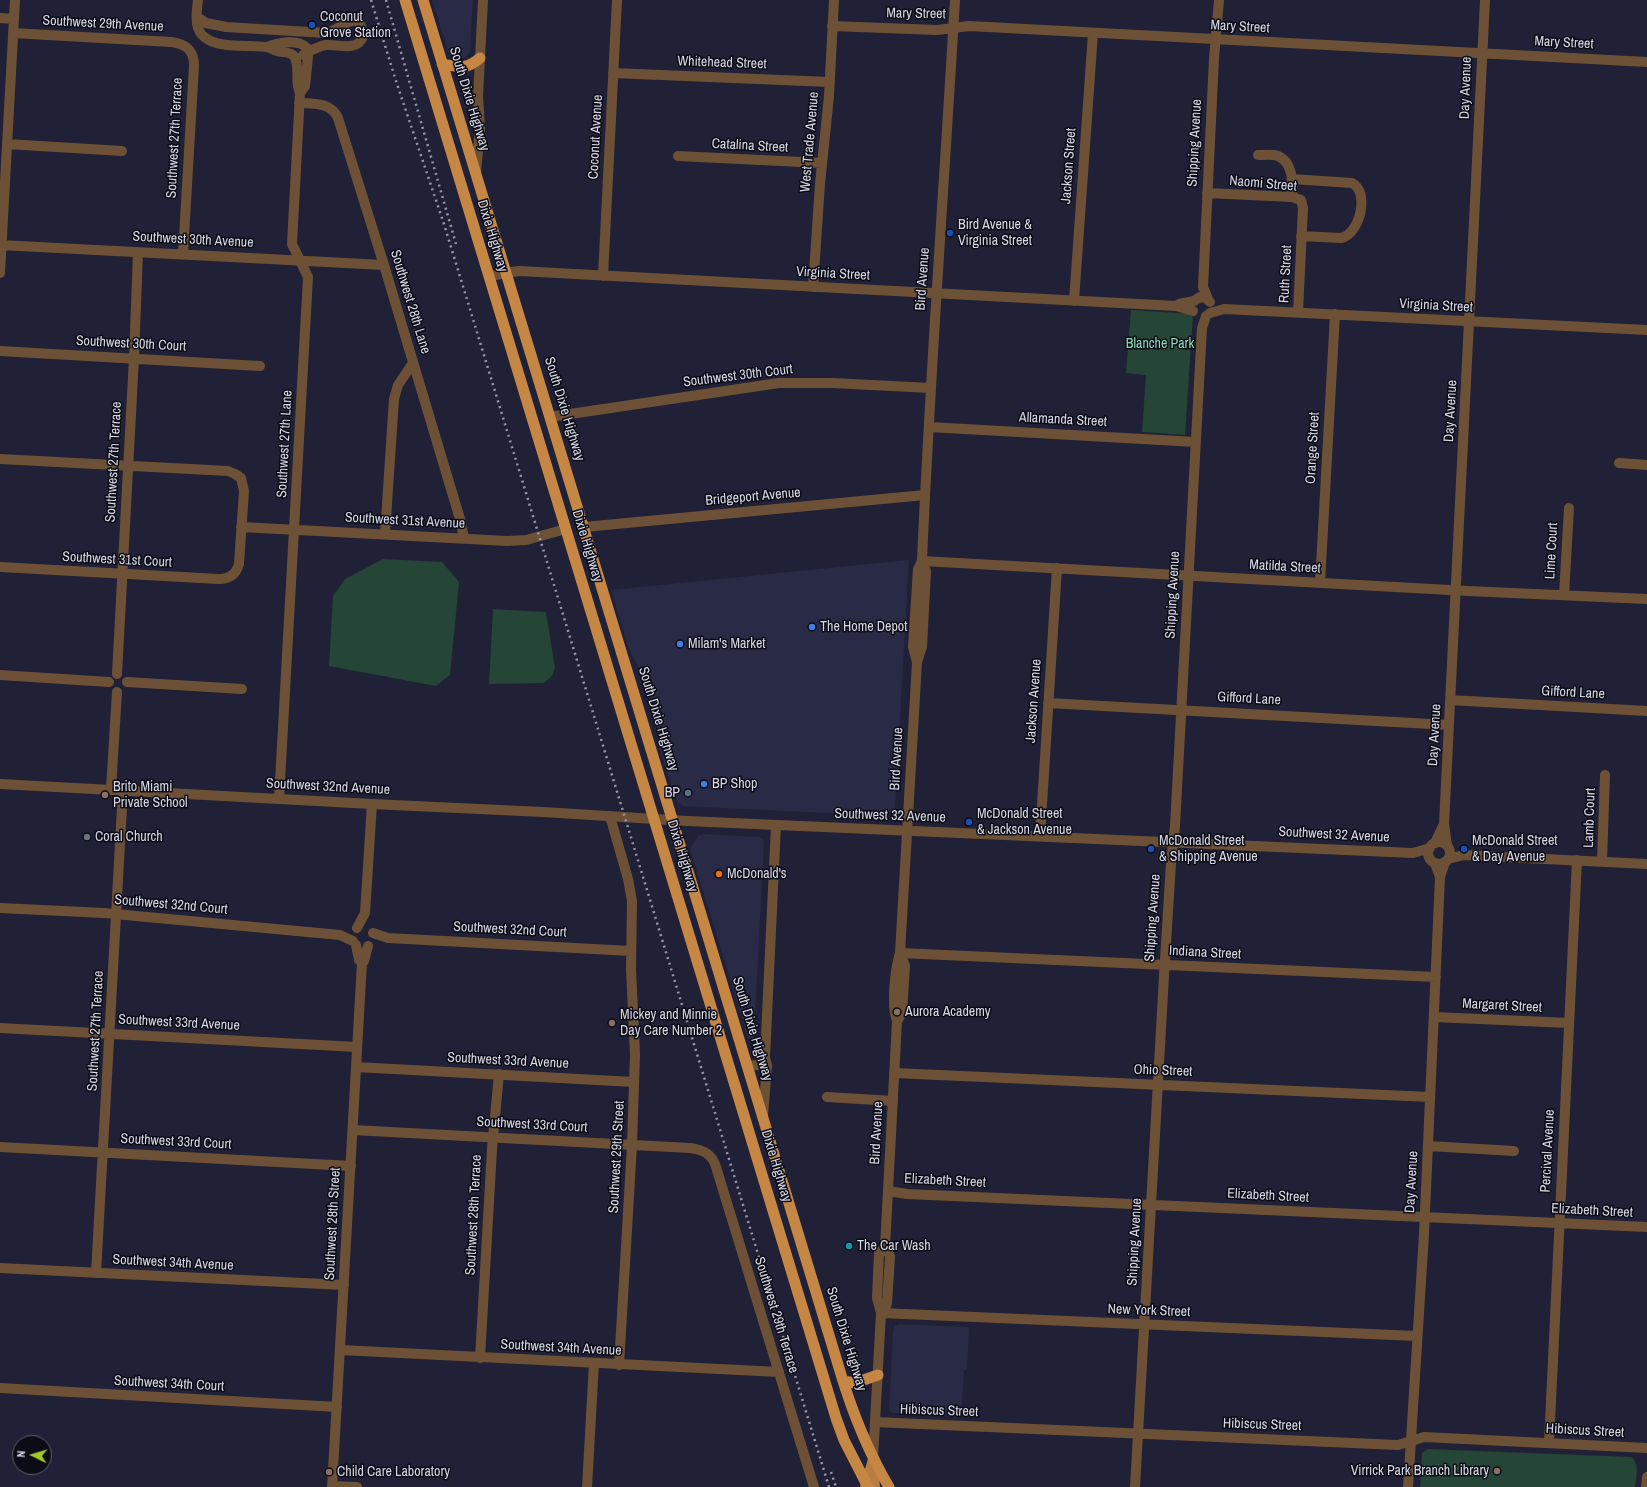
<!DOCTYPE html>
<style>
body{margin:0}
#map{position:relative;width:1647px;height:1487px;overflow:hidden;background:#202136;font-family:"Archivo Narrow",sans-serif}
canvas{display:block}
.north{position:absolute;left:12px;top:1435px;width:40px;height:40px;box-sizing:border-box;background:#0b0c15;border:1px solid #5d5e69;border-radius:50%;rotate:275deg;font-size:11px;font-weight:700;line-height:16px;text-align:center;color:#d7d8e6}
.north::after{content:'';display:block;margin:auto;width:14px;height:18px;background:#a1c929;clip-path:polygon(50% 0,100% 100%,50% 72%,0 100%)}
</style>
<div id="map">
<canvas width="1647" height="1487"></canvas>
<div class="north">N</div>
</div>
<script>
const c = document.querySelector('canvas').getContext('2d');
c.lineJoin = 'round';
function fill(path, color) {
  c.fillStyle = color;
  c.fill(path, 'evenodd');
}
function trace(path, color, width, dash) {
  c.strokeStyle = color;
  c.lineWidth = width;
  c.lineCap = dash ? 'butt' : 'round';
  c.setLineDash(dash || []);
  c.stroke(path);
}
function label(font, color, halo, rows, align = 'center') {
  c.font = font + ' "Archivo Narrow",sans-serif';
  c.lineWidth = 3;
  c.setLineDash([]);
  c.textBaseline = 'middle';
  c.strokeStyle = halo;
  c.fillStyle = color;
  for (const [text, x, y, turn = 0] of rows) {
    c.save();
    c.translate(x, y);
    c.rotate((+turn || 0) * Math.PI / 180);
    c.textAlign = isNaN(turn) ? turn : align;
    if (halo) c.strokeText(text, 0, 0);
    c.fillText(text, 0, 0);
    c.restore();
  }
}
fill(new Path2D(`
 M 432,0 L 473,0 L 470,51 L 465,58 L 453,58 L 449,55 Z
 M 909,560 L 895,808 L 893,812 L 885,816 L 683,806 L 677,802 L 657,741 L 658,724 L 646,683 L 628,647 L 611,590 Z
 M 703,834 L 759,837 L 764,840 L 754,1038 L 752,1040 L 748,1038 L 690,849 L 698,836 Z
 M 899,1324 L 969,1327 L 967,1370 L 964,1370 L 961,1416 L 893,1413 L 890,1411 L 889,1408 L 893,1331 L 895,1326 Z`), '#292a45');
fill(new Path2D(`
 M 1131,310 L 1193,314 L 1185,435 L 1142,432 L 1146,375 L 1126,373 Z
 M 383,559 L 442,562 L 459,582 L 450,675 L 436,686 L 329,666 L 333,596 L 345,579 Z
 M 493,609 L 546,612 L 555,668 L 552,676 L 544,683 L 489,684 Z
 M 1428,1449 L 1631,1457 C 1640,1462 1636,1478 1635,1487 L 1420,1487 L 1422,1453 Z`), '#254536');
trace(new Path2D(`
 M 198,0 C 197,9 195,19 198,28 C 206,51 246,44 266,47 C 270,47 273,50 277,51 C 283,53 289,51 294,56 C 301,68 294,81 300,93 L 305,86 L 308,57 L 307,48 C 298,38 278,43 267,47
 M 197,17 L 206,23 L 226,27 L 326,33 C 340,31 361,4 363,37 C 356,52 340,44 326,45 C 318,46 310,51 303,55
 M 0,18 L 14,19
 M 832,26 L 937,30 L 969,26 L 1647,62
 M 13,33 L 171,42 C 186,44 194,50 194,66 L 183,254
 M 613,73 L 829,82
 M 299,103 C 314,104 331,102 338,118 L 384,265 L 460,519 L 464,538
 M 7,144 L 122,151
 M 1258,155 C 1264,155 1272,154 1278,156 C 1293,162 1293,184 1292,197
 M 678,156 L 822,163
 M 476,173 L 480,128 L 478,96 L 483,0
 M 1292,179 L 1352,183 C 1370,192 1360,234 1341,238 L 1301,236
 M 1207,193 L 1292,197 L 1301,200 L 1303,208 L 1298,312
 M 0,245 L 384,265
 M 0,273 L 15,0
 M 489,276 L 519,271 L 1176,306 L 1193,311
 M 603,276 L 617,0
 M 813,287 L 820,184 L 829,96 L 834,0
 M 1208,299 L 1203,287 L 1214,58 L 1219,0
 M 1074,301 L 1093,33
 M 1177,306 L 1179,304 L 1194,301 L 1200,297 L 1206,298 L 1210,302
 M 1210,313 L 1224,309 L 1647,330
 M 0,351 L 260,366
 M 550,417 L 779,383 L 832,383 L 931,388
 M 929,427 L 1196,442
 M 0,459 L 228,471 L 235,474 L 241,478 L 244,491 L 239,564 C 236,575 229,579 219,579 L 0,567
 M 1619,463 L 1647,465
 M 241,527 L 507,541 L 526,540 L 566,529
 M 584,527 L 925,495
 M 385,534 L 394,399 L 398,385 L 413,363
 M 922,561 L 1468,591 L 1647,599
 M 1320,583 L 1335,314
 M 1564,595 L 1569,508
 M 117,674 L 134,358 L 138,252
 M 0,675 L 109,682
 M 127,682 L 242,689
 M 1450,700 L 1647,711
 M 1048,703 L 1449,725
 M 111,789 L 117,692
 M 279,799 L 308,277 L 292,244 L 300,93
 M 610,816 L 628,879 L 632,901 L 631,969 L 635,1054 L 632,1145 L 619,1365
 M 1040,836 L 1057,568
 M 1435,843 L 1444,824
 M 1447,845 L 1444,824 L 1485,0
 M 1602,861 L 1605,775
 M 1435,863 L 1440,877
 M 0,908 L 104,913 L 340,935 L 353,941
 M 357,928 L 365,913 L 372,804
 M 373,933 L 388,938 L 631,951
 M 356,945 L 359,960 L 362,963
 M 900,953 L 1436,977
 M 1434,1017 L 1569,1023
 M 0,1028 L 357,1047
 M 748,1066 L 757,1065 L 765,1058
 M 356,1067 L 634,1082
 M 894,1073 L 1430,1097
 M 827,1097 L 893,1101
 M 763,1116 L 767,1065 L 765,1058 L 776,825
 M 353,1130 L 690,1148 C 704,1150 712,1154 716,1167 L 814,1487
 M 1428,1146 L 1514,1151
 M 0,1147 L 351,1166
 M 888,1191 L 907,1194 L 1647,1227
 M 0,1268 L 344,1285
 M 96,1273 L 123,790
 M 881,1313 L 1417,1336
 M 341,1350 L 779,1372
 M 480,1358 L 492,1149 L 499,1074
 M 0,1388 L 337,1407
 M 875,1422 L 1398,1445 L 1424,1437 L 1647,1448
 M 1549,1443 L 1577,860
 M 332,1486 L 357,1487
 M 332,1487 L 362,963 L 364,961 L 368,946
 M 587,1487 L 594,1363
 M 1135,1487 L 1164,976 L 1171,863 L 1175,826 L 1202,328 L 1206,316
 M 1408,1487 L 1424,1234 L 1440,877 L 1445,862
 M 1646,1487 L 1647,1477`), '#6d5136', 10);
trace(new Path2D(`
 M 917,662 L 913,647 L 918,569 L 922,561
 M 0,784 L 372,804 L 543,812 L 687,821 L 1413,853 L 1430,848
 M1428 853a11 11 0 1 1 22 0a11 11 0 1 1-22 0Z
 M 1448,859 L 1464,855 L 1647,864
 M 897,1021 L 902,1013 L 905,966 L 900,953
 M 881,1313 L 887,1304 L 890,1256 L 885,1247 L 897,1021 C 891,1005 895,969 900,953 L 917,662 L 922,647 L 926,571 L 922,561 C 930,374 944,187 955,0
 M 873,1458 L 881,1313 L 877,1298 L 879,1253 L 885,1247`), '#6d5136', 10);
trace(new Path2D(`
 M 873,1465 L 875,1487
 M 865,1487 L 873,1459`), '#b77d42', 10);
trace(new Path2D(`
 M 405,0 L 836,1418 L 844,1440 L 868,1487
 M 423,0 L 843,1381 C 855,1419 869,1453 889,1487
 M 442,64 C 459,67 466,70 480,58
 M 843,1381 L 855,1383 L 878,1375`), '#c68644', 11);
trace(new Path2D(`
 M 371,0 L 396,81 L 444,224 L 829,1487
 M 386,0 L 456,244
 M 831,1472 L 836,1487`), '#9798a8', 2.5, [2, 4]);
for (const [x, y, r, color] of [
 [312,25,4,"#1a4fb4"],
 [950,233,4,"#1a4fb4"],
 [812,627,4,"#3f7fe0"],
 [680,644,4,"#3f7fe0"],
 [704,784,4,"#3f7fe0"],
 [688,793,4,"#5c6f8a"],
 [105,795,4,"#8d6e63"],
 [969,822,4,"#1a4fb4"],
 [87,837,4,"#6b7280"],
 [1151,849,4,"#1a4fb4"],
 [1464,849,4,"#1a4fb4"],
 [719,874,4,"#e8710a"],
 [897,1012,4,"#8d6e63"],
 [612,1023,4,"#8d6e63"],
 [849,1246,4,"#0f9aa8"],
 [1497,1471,4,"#8d6e63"],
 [329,1472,4,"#8d6e63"]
]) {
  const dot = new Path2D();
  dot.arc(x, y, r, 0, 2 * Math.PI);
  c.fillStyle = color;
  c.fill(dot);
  trace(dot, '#0b0c15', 1.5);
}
label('14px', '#d7d8e6', '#0b0c15', [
 ["Mary Street",916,14,1],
 ["Southwest 29th Avenue",103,24,3],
 ["Mary Street",1240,27,3],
 ["Mary Street",1564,43,3],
 ["Whitehead Street",722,63,2],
 ["Day Avenue",1466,88,-88],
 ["South Dixie Highway",469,99,73],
 ["Coconut Avenue",596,137,-87],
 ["Southwest 27th Terrace",175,138,-87],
 ["West Trade Avenue",810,142,-85],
 ["Shipping Avenue",1195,143,-87],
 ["Catalina Street",750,146,3],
 ["Jackson Street",1069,166,-86],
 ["Naomi Street",1263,184,5],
 ["Dixie Highway",492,236,73],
 ["Southwest 30th Avenue",193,240,3],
 ["Virginia Street",833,274,3],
 ["Ruth Street",1286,274,-87],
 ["Bird Avenue",923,279,-86],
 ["Southwest 28th Lane",410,302,73],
 ["Virginia Street",1436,306,3],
 ["Southwest 30th Court",131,344,3],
 ["Southwest 30th Court",738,376,-7],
 ["South Dixie Highway",564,409,73],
 ["Day Avenue",1451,411,-87],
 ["Allamanda Street",1063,420,3],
 ["Southwest 27th Lane",285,444,-87],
 ["Orange Street",1313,448,-87],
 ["Southwest 27th Terrace",114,462,-87],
 ["Bridgeport Avenue",753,497,-5],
 ["Southwest 31st Avenue",405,521,3],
 ["Dixie Highway",587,546,73],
 ["Lime Court",1552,551,-87],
 ["Southwest 31st Court",117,560,3],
 ["Matilda Street",1285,567,3],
 ["Shipping Avenue",1173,595,-87],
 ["Gifford Lane",1573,693,3],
 ["Gifford Lane",1249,699,3],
 ["Jackson Avenue",1034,701,-86],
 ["South Dixie Highway",658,719,73],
 ["Day Avenue",1435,735,-87],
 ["Bird Avenue",897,759,-87],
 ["Southwest 32nd Avenue",328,787,3],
 ["Southwest 32 Avenue",890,816,2],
 ["Lamb Court",1590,818,-88],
 ["Southwest 32 Avenue",1334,835,3],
 ["Dixie Highway",682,856,73],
 ["Southwest 32nd Court",171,905,5],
 ["Shipping Avenue",1153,918,-86],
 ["Southwest 32nd Court",510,930,3],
 ["Indiana Street",1205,953,3],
 ["Margaret Street",1502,1006,3],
 ["Southwest 33rd Avenue",179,1023,3],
 ["South Dixie Highway",752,1029,73],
 ["Southwest 27th Terrace",96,1031,-87],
 ["Southwest 33rd Avenue",508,1061,3],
 ["Ohio Street",1163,1071,2],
 ["Southwest 33rd Court",532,1125,3],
 ["Bird Avenue",877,1133,-87],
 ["Southwest 33rd Court",176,1142,3],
 ["Percival Avenue",1548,1151,-87],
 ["Southwest 29th Street",617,1157,-87],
 ["Dixie Highway",776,1166,73],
 ["Elizabeth Street",945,1181,3],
 ["Day Avenue",1412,1182,-87],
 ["Elizabeth Street",1268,1196,3],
 ["Elizabeth Street",1592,1211,3],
 ["Southwest 28th Terrace",474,1215,-87],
 ["Southwest 28th Street",333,1224,-87],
 ["Shipping Avenue",1135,1242,-87],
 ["Southwest 34th Avenue",173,1263,3],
 ["New York Street",1149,1311,2],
 ["Southwest 29th Terrace",776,1315,73],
 ["South Dixie Highway",846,1339,73],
 ["Southwest 34th Avenue",561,1348,3],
 ["Southwest 34th Court",169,1384,3],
 ["Hibiscus Street",939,1411,2],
 ["Hibiscus Street",1262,1425,2],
 ["Hibiscus Street",1585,1431,3]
]);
label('14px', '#d7d8e6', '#0b0c15', [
 ["Coconut",320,17],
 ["Grove Station",320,33],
 ["Bird Avenue &",958,225],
 ["Virginia Street",958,241],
 ["The Home Depot",820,627],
 ["Milam's Market",688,644],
 ["BP Shop",712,784],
 ["Brito Miami",113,787],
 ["Private School",113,803],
 ["BP",680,793,"right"],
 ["McDonald Street",977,814],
 ["& Jackson Avenue",977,830],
 ["Coral Church",95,837],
 ["McDonald Street",1159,841],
 ["& Shipping Avenue",1159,857],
 ["McDonald Street",1472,841],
 ["& Day Avenue",1472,857],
 ["McDonald's",727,874],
 ["Aurora Academy",905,1012],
 ["Mickey and Minnie",620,1015],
 ["Day Care Number 2",620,1031],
 ["The Car Wash",857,1246],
 ["Virrick Park Branch Library",1489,1471,"right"],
 ["Child Care Laboratory",337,1472]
], 'left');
label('14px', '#8ddcb8', '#0b0c15', [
 ["Blanche Park",1160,344]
]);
</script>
